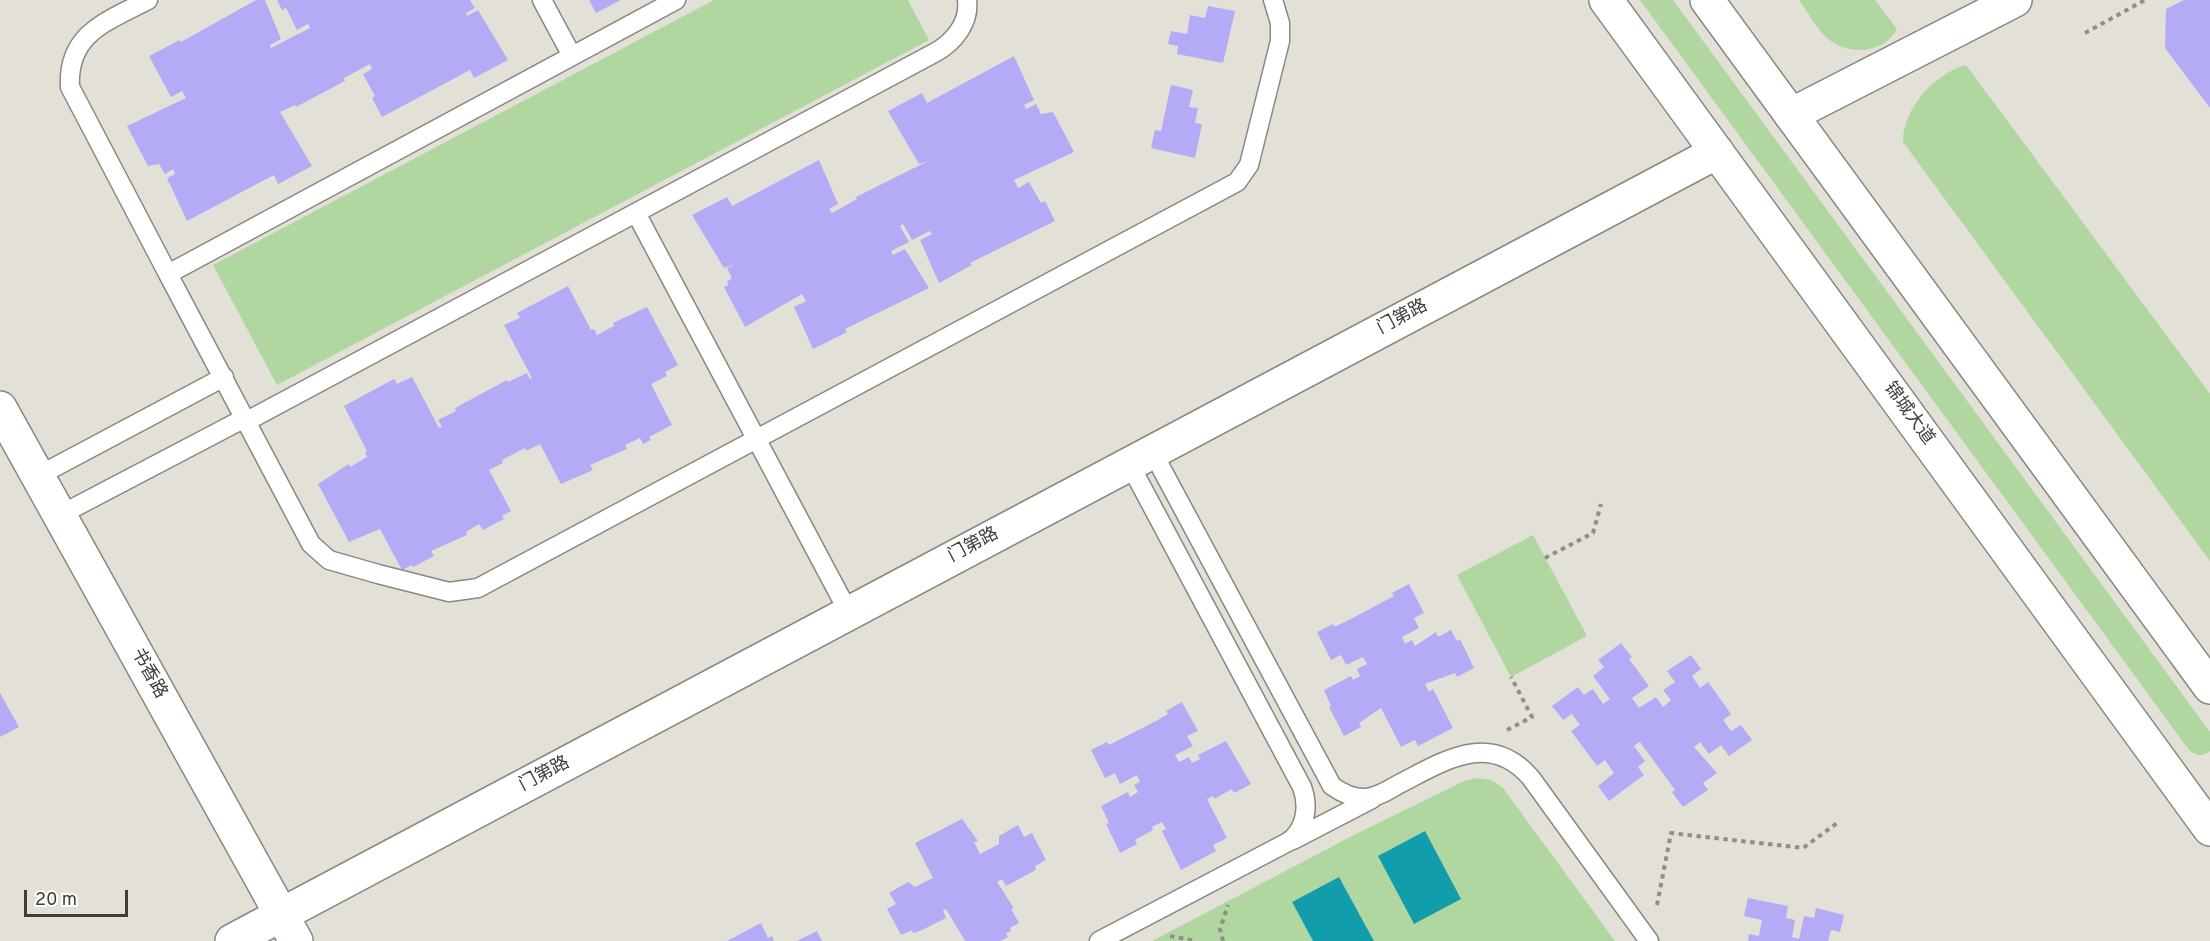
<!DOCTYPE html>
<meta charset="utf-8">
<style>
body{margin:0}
#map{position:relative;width:2210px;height:941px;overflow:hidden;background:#e3e0d8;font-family:Overpass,sans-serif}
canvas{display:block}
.scale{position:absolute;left:24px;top:890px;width:104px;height:27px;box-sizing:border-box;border:3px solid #3e3c39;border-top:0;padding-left:8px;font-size:18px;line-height:21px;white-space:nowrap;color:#3e3c39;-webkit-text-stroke:4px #fff;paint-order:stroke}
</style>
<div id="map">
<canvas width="2210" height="941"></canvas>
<div class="scale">20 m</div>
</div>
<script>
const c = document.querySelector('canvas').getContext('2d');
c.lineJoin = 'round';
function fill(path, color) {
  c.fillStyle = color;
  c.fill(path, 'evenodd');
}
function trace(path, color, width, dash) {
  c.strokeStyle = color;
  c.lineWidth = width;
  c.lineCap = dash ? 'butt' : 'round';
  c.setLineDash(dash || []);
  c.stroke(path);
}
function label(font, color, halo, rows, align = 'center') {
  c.font = font + ' Overpass,"Noto Sans SC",sans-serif';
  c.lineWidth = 4.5;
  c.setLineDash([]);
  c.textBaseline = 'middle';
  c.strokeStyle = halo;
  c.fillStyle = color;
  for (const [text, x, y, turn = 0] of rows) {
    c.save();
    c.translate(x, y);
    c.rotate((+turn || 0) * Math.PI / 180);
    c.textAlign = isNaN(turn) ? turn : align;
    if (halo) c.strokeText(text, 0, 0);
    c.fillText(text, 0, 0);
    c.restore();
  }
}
fill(new Path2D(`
 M 714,0 L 908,0 L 929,40 L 277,385 L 213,265 Z
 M 1640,0 L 1673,0 L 2210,732 L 2210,751 C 2202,757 2197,756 2189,750 Z
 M 1799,0 L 1875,0 L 1897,29 C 1885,53 1848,57 1827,38 C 1816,28 1808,12 1799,0 Z
 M 1966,65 L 2210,394 L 2210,561 L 1903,142 C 1903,108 1935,73 1966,65 Z
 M 1533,535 L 1587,636 L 1511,677 L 1457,575 Z
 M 1477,778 L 1491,780 L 1503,788 L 1615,941 L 1374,941 L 1339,877 L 1292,902 L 1313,941 L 1152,941 L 1352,836 L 1464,781 Z`), '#b0d7a0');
fill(new Path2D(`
 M 1425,831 L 1461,899 L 1414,924 L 1378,856 Z
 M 1339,877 L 1374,941 L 1313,941 L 1292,902 Z`), '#129dac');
fill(new Path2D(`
 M 256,0 L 265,0 L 281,39 L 270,45 L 271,48 L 310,28 L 308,24 L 297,30 L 286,8 L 282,10 L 277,0 L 470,0 L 475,8 L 466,13 L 467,16 L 478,10 L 508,60 L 474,78 L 470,70 L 382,117 L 372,98 L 375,96 L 363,74 L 372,69 L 370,64 L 344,78 L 345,81 L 296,107 L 295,105 L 280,112 L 312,166 L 278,184 L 274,175 L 187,221 L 167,178 L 175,174 L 173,169 L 165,174 L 159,164 L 148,166 L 127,126 L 186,98 L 182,91 L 171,97 L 149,56 L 180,40 L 181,42 Z
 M 589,0 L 621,0 L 596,13 Z
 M 2184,0 L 2210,0 L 2210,108 L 2165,48 L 2166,9 Z
 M 1208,6 L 1235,11 L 1223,63 L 1177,54 L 1178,46 L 1168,44 L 1171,31 L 1187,34 L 1190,15 L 1205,18 Z
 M 1014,56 L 1034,100 L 1024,105 L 1026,109 L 1036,104 L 1041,114 L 1053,112 L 1074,152 L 1014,180 L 1018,188 L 1029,182 L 1041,203 L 1045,201 L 1055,221 L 970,263 L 972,265 L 939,283 L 920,240 L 932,234 L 930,231 L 912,240 L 903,224 L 900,226 L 909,242 L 891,251 L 893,255 L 905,249 L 929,288 L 845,329 L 847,332 L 813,349 L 794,307 L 806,301 L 802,294 L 745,327 L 724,287 L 728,285 L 727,282 L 732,278 L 727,268 L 735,264 L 724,268 L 692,215 L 727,197 L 732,206 L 819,160 L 838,204 L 829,209 L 832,213 L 857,199 L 856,197 L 930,160 L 919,164 L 888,111 L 922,93 L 927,103 Z
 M 1171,85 L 1193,90 L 1189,107 L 1198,108 L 1195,123 L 1202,124 L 1195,158 L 1151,148 L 1155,130 L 1161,131 Z
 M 568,286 L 591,330 L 594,329 L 597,335 L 614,326 L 613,323 L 647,307 L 678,365 L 665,372 L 667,376 L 651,384 L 672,425 L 649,437 L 651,440 L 643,444 L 640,438 L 625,445 L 627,449 L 590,465 L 593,470 L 561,484 L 540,444 L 526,451 L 525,448 L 502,460 L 503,463 L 489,470 L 511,511 L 502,516 L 504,519 L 483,530 L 479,524 L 466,532 L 467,535 L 431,551 L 434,556 L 413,567 L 412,565 L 402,570 L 380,529 L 349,542 L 318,484 L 349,464 L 350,467 L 367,457 L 365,452 L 367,451 L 344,406 L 394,379 L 397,384 L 412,377 L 439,428 L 442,427 L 438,420 L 456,411 L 455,408 L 507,380 L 508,382 L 527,373 L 530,379 L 532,378 L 504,325 L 520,318 L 517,313 Z
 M 1409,584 L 1424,613 L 1414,618 L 1419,628 L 1402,637 L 1405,644 L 1412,640 L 1415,646 L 1436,632 L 1438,637 L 1451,630 L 1457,641 L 1460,639 L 1474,668 L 1457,677 L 1455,673 L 1425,684 L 1429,692 L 1433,689 L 1453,728 L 1418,746 L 1415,740 L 1401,747 L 1381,708 L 1359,723 L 1361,727 L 1344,736 L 1329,707 L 1331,706 L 1324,690 L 1351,676 L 1353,680 L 1360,676 L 1357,669 L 1367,664 L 1363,657 L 1346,665 L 1341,655 L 1331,660 L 1317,632 L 1333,624 L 1334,627 L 1347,621 L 1394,596 L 1392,593 Z
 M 1621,643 L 1632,657 L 1629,659 L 1649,686 L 1632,698 L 1639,708 L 1656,697 L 1663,707 L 1671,700 L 1663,690 L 1675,682 L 1667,671 L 1691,655 L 1701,669 L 1692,676 L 1700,688 L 1708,682 L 1731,714 L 1723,720 L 1731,731 L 1741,725 L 1752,740 L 1729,756 L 1721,745 L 1709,754 L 1700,742 L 1694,747 L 1717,773 L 1703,783 L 1708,790 L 1683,807 L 1672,792 L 1675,790 L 1640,742 L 1634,746 L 1645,761 L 1638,767 L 1644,775 L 1609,801 L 1598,786 L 1614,773 L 1605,760 L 1597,766 L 1571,731 L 1580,725 L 1572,714 L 1563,720 L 1552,706 L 1578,687 L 1584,695 L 1593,689 L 1603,704 L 1610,699 L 1593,676 L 1604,667 L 1598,660 Z
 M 0,693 L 19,727 L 0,737 Z
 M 1182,702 L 1198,731 L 1187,736 L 1193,746 L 1175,755 L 1179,762 L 1189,757 L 1192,763 L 1200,759 L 1198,755 L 1226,741 L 1251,784 L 1234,793 L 1232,789 L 1214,799 L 1213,796 L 1207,799 L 1227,838 L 1213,845 L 1216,851 L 1181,870 L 1162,831 L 1166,829 L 1162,822 L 1152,827 L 1153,830 L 1135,840 L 1137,844 L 1120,853 L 1106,824 L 1109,823 L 1101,806 L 1128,792 L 1130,797 L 1138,792 L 1134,785 L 1140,782 L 1137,775 L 1120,784 L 1115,773 L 1105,778 L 1091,750 L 1107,742 L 1109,745 L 1156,721 L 1168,714 L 1166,711 Z
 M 962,819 L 978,841 L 974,842 L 980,854 L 999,844 L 999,836 L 1018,825 L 1024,837 L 1032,833 L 1046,860 L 1035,866 L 1036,869 L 1032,872 L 1006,886 L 1002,879 L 997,882 L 1014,908 L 1011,909 L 1019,923 L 1010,928 L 1011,931 L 1006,933 L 1008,937 L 1000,941 L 965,941 L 946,909 L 943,910 L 946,918 L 920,931 L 913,933 L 912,930 L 901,935 L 887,909 L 896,904 L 889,893 L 908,882 L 915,887 L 933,878 L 915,843 Z
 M 1748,898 L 1788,906 L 1786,918 L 1795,920 L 1792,937 L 1799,939 L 1804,916 L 1814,918 L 1816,908 L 1844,915 L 1840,932 L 1831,930 L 1828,941 L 1748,941 L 1749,934 L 1759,936 L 1762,920 L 1744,916 Z
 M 761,923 L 768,938 L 772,936 L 774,941 L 727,941 Z
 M 817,931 L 822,941 L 797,941 Z`), '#b4abf6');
const lane = new Path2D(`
 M 148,0 C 108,21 67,33 70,87 L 168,274
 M 542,0 L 572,56
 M 676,0 L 168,274 L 311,544 L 329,560 L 378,574 L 449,592 L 478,588 L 1237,182 L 1249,165 L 1280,41 L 1280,23 L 1273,0
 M 636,213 L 849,613
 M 247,421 L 936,52 C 954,42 970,22 967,0
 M 1152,451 L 1332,786 C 1342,793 1353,799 1366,798 C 1378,797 1389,790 1399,784 C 1444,761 1490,730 1531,778 L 1649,941
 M 38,476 L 224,377
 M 60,515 L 245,418
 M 1293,840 L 1372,799
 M 1099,941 L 1288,842 C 1306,830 1309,806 1302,787 L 1129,463`);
const street = new Path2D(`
 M 1791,115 L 2015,0
 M 0,408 L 296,941
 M 232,941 L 1717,152`);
const secondary = new Path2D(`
 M 1606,0 L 2210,829
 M 1707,0 L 2210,687`);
trace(lane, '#8a8780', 21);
trace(street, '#8a8780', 36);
trace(secondary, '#8a8780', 36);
trace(new Path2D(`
 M 2085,33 L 2145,0
 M 1545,558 L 1593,533 L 1601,504
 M 1507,730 L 1532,717 L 1511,677
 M 1657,905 L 1671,833 L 1803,848 L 1840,821
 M 1170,936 L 1196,941
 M 1223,941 L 1220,929 L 1228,905`), '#918e89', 4, [4.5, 4.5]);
trace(lane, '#fff', 18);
trace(street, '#fff', 33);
trace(secondary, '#fff', 33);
label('18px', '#3e3c39', '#fff', [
 ["门第路",1403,318,-28],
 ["锦城大道",1908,414,54],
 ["门第路",974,546,-28],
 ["书香路",148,674,61],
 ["门第路",545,775,-28]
]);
</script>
